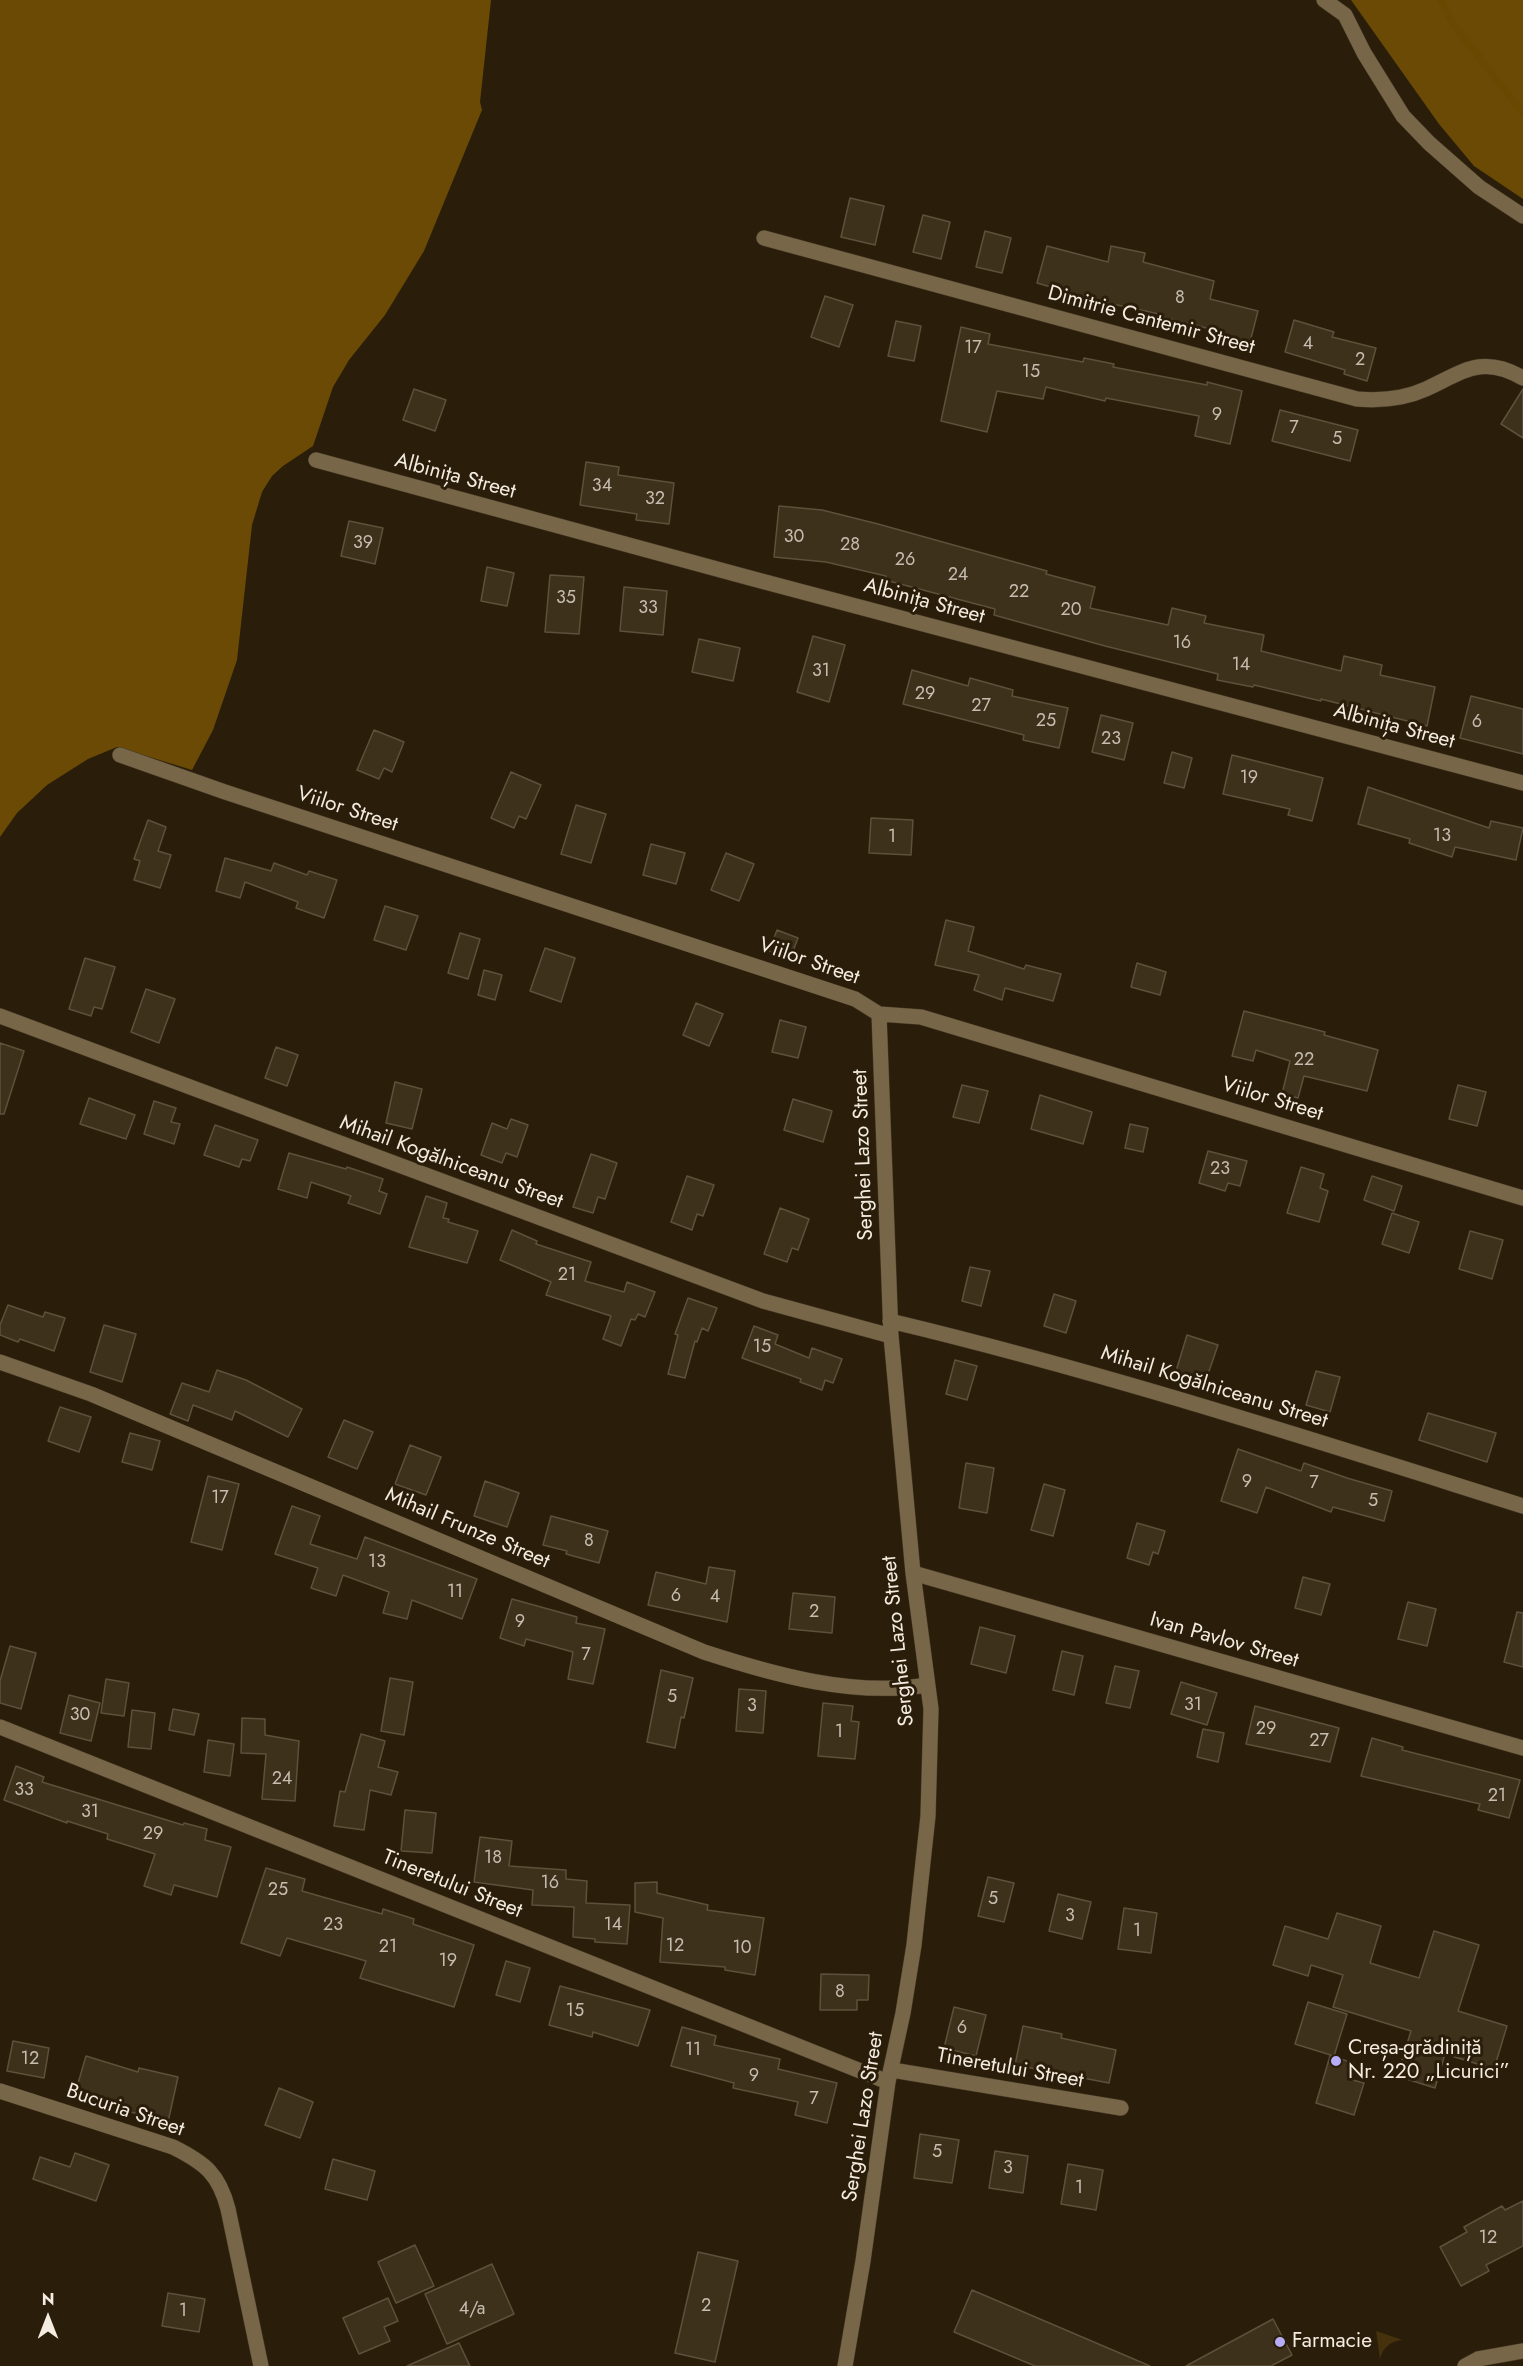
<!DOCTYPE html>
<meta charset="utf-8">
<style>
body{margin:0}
#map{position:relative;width:1523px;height:2366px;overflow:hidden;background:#2a1e0a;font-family:Jost,sans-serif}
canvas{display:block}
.north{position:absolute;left:18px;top:2288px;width:60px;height:60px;-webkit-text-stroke:4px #2a1e0a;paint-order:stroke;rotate:0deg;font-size:16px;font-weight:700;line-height:24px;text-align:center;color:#f4ece0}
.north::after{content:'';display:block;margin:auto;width:21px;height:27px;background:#f4ece0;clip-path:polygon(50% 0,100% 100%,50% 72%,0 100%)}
</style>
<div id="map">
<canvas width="1523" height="2366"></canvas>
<div class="north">N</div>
</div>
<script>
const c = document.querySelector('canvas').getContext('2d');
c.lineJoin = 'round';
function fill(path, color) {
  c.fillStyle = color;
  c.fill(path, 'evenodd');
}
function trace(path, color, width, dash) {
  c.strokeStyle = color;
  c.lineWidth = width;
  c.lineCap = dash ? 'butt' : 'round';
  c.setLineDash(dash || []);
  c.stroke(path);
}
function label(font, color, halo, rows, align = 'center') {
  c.font = font + ' Jost,sans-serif';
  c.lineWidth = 6;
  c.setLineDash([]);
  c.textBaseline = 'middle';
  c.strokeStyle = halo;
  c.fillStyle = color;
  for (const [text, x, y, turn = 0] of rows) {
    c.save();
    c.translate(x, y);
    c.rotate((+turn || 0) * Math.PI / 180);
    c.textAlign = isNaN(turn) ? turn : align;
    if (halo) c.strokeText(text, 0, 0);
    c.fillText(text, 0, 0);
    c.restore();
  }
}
fill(new Path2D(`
 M 1376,2331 L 1403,2340 C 1391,2341 1383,2347 1380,2359 Z`), '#45310b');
fill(new Path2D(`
 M 0,0 L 491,0 L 480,102 L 482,110 L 424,251 L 385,315 L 349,360 L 333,387 L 313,446 L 283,466 L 272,476 L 262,492 L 252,525 L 237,660 L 213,730 L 192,770 L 117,747 L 88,759 L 47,785 L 17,813 L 0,837 Z
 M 1351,0 L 1523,0 L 1523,199 L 1474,166 L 1439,124 Z`), '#6a4a04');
trace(new Path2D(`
 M 1441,0 L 1453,24 L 1523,113`), '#694902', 7);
const building = new Path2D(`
 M 850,198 L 884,206 L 875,245 L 841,237 Z
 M 923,215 L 950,222 L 941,259 L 913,252 Z
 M 985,231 L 1011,238 L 1002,273 L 976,267 Z
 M 1047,246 L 1108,262 L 1111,246 L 1145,253 L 1143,262 L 1214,281 L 1210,299 L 1258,311 L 1250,342 L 1221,335 L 1222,332 L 1159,316 L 1159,314 L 1099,301 L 1037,283 Z
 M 825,296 L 853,305 L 839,347 L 811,337 Z
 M 1294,320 L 1334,332 L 1332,337 L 1376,348 L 1367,381 L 1344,374 L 1345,370 L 1285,352 Z
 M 896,321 L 921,326 L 914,361 L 888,356 Z
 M 961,327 L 990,334 L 988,344 L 1083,362 L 1084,358 L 1114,364 L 1113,367 L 1207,385 L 1207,382 L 1242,391 L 1230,444 L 1195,436 L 1199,416 L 1106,398 L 1105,401 L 1046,387 L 1043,399 L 997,391 L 987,432 L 941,421 Z
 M 414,389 L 446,400 L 435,431 L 403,420 Z
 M 1523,389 L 1523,438 L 1501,424 Z
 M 1280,410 L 1358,430 L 1350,461 L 1272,441 Z
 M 586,462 L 619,467 L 618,475 L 674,483 L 669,524 L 636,520 L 637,514 L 580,505 Z
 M 779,506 L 822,510 L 878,524 L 1047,571 L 1046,574 L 1095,587 L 1090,608 L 1168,625 L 1172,608 L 1206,616 L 1204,623 L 1264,635 L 1261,651 L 1341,671 L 1344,656 L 1382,665 L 1380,675 L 1435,687 L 1427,726 L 1321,699 L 1321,701 L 1254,685 L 1253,687 L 1217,680 L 1218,674 L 1105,646 L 994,615 L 995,609 L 885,580 L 886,576 L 826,562 L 774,557 Z
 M 349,521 L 383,528 L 375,564 L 341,556 Z
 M 487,567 L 514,573 L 507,606 L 481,601 Z
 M 550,575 L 584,577 L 579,634 L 545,632 Z
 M 624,587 L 667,591 L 663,635 L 620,631 Z
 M 813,636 L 845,645 L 829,702 L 797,692 Z
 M 699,639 L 740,648 L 733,681 L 692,672 Z
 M 912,670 L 968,686 L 970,678 L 1013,690 L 1012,696 L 1068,708 L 1059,748 L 1023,740 L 1024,735 L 903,704 Z
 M 1471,696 L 1523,709 L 1523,754 L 1460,738 Z
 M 1101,715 L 1133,723 L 1124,760 L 1092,752 Z
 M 374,730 L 404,742 L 392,772 L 384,768 L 379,779 L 357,770 Z
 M 1172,752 L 1192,758 L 1184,788 L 1164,783 Z
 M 1232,755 L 1323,778 L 1312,821 L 1288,815 L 1290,809 L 1223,794 Z
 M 511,772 L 541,785 L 526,819 L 519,816 L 514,828 L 491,818 Z
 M 1368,787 L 1489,828 L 1491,821 L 1523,828 L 1516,860 L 1455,847 L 1452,857 L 1409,843 L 1410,839 L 1358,824 Z
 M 576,805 L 606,814 L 591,863 L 561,854 Z
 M 871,818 L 913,820 L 911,855 L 869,853 Z
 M 148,820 L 166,827 L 158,851 L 171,855 L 160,888 L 134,880 L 140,861 L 134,859 Z
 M 651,844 L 685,853 L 676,884 L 643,875 Z
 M 726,853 L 754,864 L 739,901 L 711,890 Z
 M 225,858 L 271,871 L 274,863 L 307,875 L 309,871 L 337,880 L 324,918 L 296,908 L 298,902 L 245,882 L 240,898 L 216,891 Z
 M 385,906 L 418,916 L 406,950 L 374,940 Z
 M 946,920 L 974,927 L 968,951 L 1024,969 L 1026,965 L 1061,974 L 1053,1001 L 1005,988 L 1002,1000 L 974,990 L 979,975 L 935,965 Z
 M 777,930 L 798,938 L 790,959 L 769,951 Z
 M 460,933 L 480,939 L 468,979 L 448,973 Z
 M 545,948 L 575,958 L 561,1002 L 530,991 Z
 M 85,958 L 115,967 L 102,1009 L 94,1007 L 91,1016 L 69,1009 Z
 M 1137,963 L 1166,972 L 1160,995 L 1131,987 Z
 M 484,970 L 502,975 L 495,1000 L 478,995 Z
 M 146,989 L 175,999 L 159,1043 L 131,1032 Z
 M 696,1003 L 723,1014 L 709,1046 L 683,1035 Z
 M 1244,1011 L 1325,1032 L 1324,1035 L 1378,1050 L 1367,1091 L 1304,1076 L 1298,1098 L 1282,1094 L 1290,1061 L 1256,1050 L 1253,1061 L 1232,1056 Z
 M 780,1020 L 806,1027 L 798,1058 L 772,1052 Z
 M 0,1043 L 24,1051 L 4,1114 L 0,1114 Z
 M 276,1047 L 298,1055 L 287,1086 L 265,1078 Z
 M 395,1082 L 422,1089 L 412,1129 L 386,1123 Z
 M 962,1085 L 988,1091 L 979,1123 L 953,1117 Z
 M 1458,1085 L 1486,1092 L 1477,1126 L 1449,1119 Z
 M 1040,1095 L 1092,1112 L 1083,1144 L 1031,1129 Z
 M 89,1098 L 135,1115 L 126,1139 L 80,1124 Z
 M 793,1099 L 832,1111 L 823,1142 L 784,1130 Z
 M 154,1101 L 176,1108 L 171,1122 L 180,1124 L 174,1144 L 144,1134 Z
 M 511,1119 L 528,1125 L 517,1157 L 506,1153 L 502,1163 L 481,1155 L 492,1123 L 507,1129 Z
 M 1130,1124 L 1148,1128 L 1143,1152 L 1125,1148 Z
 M 215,1125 L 258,1140 L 250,1161 L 242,1159 L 239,1167 L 204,1155 Z
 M 1208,1151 L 1247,1161 L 1240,1186 L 1228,1183 L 1225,1191 L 1199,1183 Z
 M 289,1153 L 346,1169 L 347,1167 L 383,1179 L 379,1191 L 387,1194 L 380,1214 L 348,1203 L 351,1196 L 311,1182 L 307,1198 L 278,1189 Z
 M 591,1154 L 617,1163 L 605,1199 L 598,1197 L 593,1213 L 573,1207 Z
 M 1301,1167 L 1324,1174 L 1320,1188 L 1328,1191 L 1319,1222 L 1287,1213 Z
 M 687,1176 L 714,1185 L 703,1216 L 697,1214 L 692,1230 L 671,1222 Z
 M 1372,1176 L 1402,1186 L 1394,1211 L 1364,1200 Z
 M 426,1196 L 447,1203 L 443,1218 L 449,1219 L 448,1222 L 478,1231 L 467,1263 L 409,1247 Z
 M 780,1208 L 809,1219 L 798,1250 L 792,1248 L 787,1262 L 764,1254 Z
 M 1392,1213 L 1419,1222 L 1409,1253 L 1382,1244 Z
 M 512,1230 L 537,1241 L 536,1244 L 591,1262 L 585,1281 L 624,1292 L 627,1282 L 655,1292 L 645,1317 L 638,1314 L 635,1320 L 631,1319 L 621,1346 L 603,1339 L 611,1316 L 546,1295 L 551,1282 L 500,1260 Z
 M 1470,1231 L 1503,1240 L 1492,1279 L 1459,1269 Z
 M 970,1267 L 990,1271 L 981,1306 L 962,1301 Z
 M 1054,1294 L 1076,1301 L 1066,1333 L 1044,1326 Z
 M 688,1298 L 717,1308 L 708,1331 L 702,1328 L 697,1342 L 695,1341 L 685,1378 L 668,1374 L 678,1335 L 675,1334 Z
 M 8,1305 L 43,1317 L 45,1312 L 65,1318 L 54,1351 L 20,1339 L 18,1342 L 0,1335 L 0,1325 Z
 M 104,1325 L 136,1334 L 122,1382 L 90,1372 Z
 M 754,1326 L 778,1335 L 775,1344 L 809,1358 L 812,1348 L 842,1359 L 833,1383 L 825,1380 L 822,1390 L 800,1382 L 801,1379 L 742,1358 Z
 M 1187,1335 L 1218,1345 L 1206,1380 L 1176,1371 Z
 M 955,1360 L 977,1366 L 967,1400 L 946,1394 Z
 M 217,1370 L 246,1380 L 302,1409 L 288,1437 L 235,1411 L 232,1420 L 193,1405 L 188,1421 L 170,1414 L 182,1383 L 209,1392 Z
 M 1316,1371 L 1340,1377 L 1330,1412 L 1306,1405 Z
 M 60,1407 L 91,1417 L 79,1452 L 48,1441 Z
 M 1428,1413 L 1496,1433 L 1487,1462 L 1419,1440 Z
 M 344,1420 L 373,1432 L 357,1469 L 328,1457 Z
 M 130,1433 L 160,1441 L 152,1470 L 122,1462 Z
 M 410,1445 L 441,1457 L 426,1495 L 395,1484 Z
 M 1238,1449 L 1301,1471 L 1304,1463 L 1347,1478 L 1392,1491 L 1384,1521 L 1333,1507 L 1331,1512 L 1266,1487 L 1257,1513 L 1221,1501 Z
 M 966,1463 L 994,1468 L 987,1513 L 959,1508 Z
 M 208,1476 L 239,1484 L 222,1550 L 191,1542 Z
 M 485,1481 L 519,1493 L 507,1527 L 474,1516 Z
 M 1044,1484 L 1065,1490 L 1053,1536 L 1031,1530 Z
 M 292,1506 L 320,1516 L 310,1544 L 357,1559 L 365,1537 L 477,1579 L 462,1619 L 412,1600 L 407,1619 L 383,1613 L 389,1592 L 343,1575 L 336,1596 L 311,1588 L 318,1568 L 275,1554 Z
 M 551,1516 L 608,1531 L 599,1563 L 566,1554 L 567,1551 L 543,1545 Z
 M 1137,1523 L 1165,1531 L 1158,1554 L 1153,1552 L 1149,1565 L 1127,1558 Z
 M 709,1567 L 735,1571 L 727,1622 L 648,1605 L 656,1572 L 706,1584 Z
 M 1303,1577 L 1330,1584 L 1321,1615 L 1295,1608 Z
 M 793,1593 L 835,1597 L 832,1633 L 789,1629 Z
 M 512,1599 L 577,1617 L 576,1623 L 605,1629 L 593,1684 L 568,1679 L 573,1652 L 526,1639 L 524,1646 L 500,1638 Z
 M 1408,1602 L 1436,1609 L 1427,1646 L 1398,1639 Z
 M 1517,1612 L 1523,1613 L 1523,1667 L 1504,1662 Z
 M 980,1627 L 1015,1636 L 1006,1673 L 971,1664 Z
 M 10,1646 L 36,1653 L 21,1709 L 0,1703 L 0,1681 Z
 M 1062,1651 L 1083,1656 L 1074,1695 L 1053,1690 Z
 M 1115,1666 L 1139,1671 L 1130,1708 L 1106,1703 Z
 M 661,1670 L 693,1678 L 684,1718 L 681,1717 L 675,1748 L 647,1742 Z
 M 390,1678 L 413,1682 L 404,1735 L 381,1731 Z
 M 106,1679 L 129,1683 L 124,1716 L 101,1713 Z
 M 1181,1682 L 1217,1693 L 1207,1725 L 1171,1714 Z
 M 739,1689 L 766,1691 L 763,1733 L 736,1731 Z
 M 69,1695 L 100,1703 L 91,1741 L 60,1733 Z
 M 823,1703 L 853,1706 L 851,1721 L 859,1722 L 855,1759 L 818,1756 Z
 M 1255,1706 L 1339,1728 L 1330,1762 L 1246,1744 Z
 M 173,1709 L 199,1714 L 194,1735 L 169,1730 Z
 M 132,1710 L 155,1713 L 151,1749 L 128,1747 Z
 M 242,1718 L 265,1719 L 265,1735 L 299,1741 L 295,1801 L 262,1799 L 266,1754 L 241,1753 Z
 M 1203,1729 L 1224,1733 L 1218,1762 L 1197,1757 Z
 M 361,1734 L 385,1741 L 378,1767 L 398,1772 L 391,1795 L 370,1790 L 364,1830 L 334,1826 L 340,1791 L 345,1792 Z
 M 1372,1738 L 1403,1747 L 1402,1750 L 1520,1780 L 1509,1818 L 1478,1810 L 1480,1804 L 1361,1776 Z
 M 208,1740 L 234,1744 L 230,1776 L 204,1772 Z
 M 16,1766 L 44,1777 L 42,1782 L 183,1825 L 184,1823 L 207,1829 L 205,1840 L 231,1847 L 217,1897 L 174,1885 L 171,1895 L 144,1886 L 155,1854 L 107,1839 L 108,1834 L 67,1821 L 67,1823 L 4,1800 Z
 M 405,1810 L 436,1813 L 432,1853 L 401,1851 Z
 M 480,1837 L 512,1841 L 509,1866 L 566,1870 L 566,1879 L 587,1881 L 586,1903 L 630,1905 L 627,1944 L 595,1942 L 595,1939 L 573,1937 L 574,1907 L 532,1905 L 533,1890 L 474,1882 Z
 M 266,1868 L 305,1879 L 302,1891 L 382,1914 L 383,1909 L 414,1919 L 413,1924 L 474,1945 L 454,2007 L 360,1978 L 366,1961 L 287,1938 L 280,1956 L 241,1943 Z
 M 988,1877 L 1014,1883 L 1004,1922 L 978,1916 Z
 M 657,1882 L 657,1893 L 708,1905 L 707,1910 L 764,1918 L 755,1975 L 725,1970 L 725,1967 L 660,1962 L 663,1918 L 635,1912 L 635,1883 Z
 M 1058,1894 L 1091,1902 L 1082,1939 L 1049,1931 Z
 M 1124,1908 L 1157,1913 L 1151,1953 L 1118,1949 Z
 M 1337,1913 L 1381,1926 L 1370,1963 L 1419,1978 L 1434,1931 L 1479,1945 L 1458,2011 L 1507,2026 L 1494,2069 L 1445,2054 L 1435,2088 L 1397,2076 L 1411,2031 L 1333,2007 L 1343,1975 L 1311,1965 L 1308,1976 L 1273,1965 L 1285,1926 L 1328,1939 Z
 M 506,1961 L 530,1968 L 520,2002 L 496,1995 Z
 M 821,1974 L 869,1975 L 868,2000 L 857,2000 L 857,2010 L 820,2010 Z
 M 560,1986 L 650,2010 L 638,2046 L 593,2032 L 592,2037 L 549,2025 Z
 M 1308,2002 L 1347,2014 L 1334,2056 L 1295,2044 Z
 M 954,2007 L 986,2015 L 976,2056 L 944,2048 Z
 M 1023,2026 L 1062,2034 L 1061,2038 L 1116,2050 L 1109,2083 L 1015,2065 Z
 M 682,2027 L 716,2036 L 714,2045 L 780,2059 L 778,2069 L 837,2083 L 827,2123 L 795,2115 L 798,2102 L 733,2088 L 734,2083 L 671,2066 Z
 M 13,2041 L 49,2048 L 44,2078 L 7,2071 Z
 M 86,2056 L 138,2072 L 139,2068 L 178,2077 L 168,2122 L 74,2097 Z
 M 1330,2056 L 1354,2063 L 1349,2079 L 1364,2083 L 1354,2115 L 1316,2103 Z
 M 279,2088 L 313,2102 L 300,2138 L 265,2125 Z
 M 920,2134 L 959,2140 L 952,2183 L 914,2178 Z
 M 995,2151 L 1028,2156 L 1023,2193 L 989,2188 Z
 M 75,2153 L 109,2165 L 96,2201 L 33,2179 L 40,2157 L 70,2167 Z
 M 333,2159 L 375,2171 L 367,2200 L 325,2189 Z
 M 1068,2164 L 1103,2170 L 1096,2210 L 1061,2204 Z
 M 1523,2201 L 1523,2246 L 1486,2265 L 1489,2271 L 1461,2286 L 1440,2247 L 1467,2232 L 1464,2227 L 1502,2206 L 1505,2210 Z
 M 415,2245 L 434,2286 L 396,2303 L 378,2262 Z
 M 698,2252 L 738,2261 L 715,2362 L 675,2353 Z
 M 492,2264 L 514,2314 L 447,2344 L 425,2294 Z
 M 972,2290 L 1150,2366 L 1035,2366 L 954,2332 Z
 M 168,2293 L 205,2299 L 199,2332 L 162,2326 Z
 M 388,2298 L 398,2321 L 384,2327 L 390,2341 L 359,2354 L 343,2318 Z
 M 1273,2319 L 1292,2355 L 1271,2366 L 1186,2366 Z
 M 459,2343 L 470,2366 L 407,2366 Z`);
fill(building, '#3d311c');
trace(building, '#5e513b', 1.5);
const minor = new Path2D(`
 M 1324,0 L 1345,15 L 1364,53 L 1403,116 L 1429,143 L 1479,187 L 1523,216
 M 764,238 L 1357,399 C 1381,401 1404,399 1426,389 C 1463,372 1482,354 1523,378
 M 316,460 L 750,578 L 1523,783
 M 120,755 L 225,792 L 855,999 L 879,1014 L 921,1017 L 1523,1198
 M 0,1016 L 763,1301 L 891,1336
 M 890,1321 C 1104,1372 1313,1440 1523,1506
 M 0,1362 L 91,1394 L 704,1652 C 775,1675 853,1697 927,1685
 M 913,1573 L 1523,1748
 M 0,1727 L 888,2082
 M 892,2070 L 1121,2108
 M 0,2091 L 173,2147 C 205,2163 219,2174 228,2209 L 261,2366
 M 845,2366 L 863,2261 L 888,2082 L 903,2013 L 914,1945 L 928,1816 L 931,1709 L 913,1573 L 891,1336 L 879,1014
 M 1465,2366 L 1478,2359 L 1523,2351`);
trace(minor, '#463b28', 16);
trace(minor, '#786648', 15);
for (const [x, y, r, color] of [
 [1336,2061,6,"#b6acf8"],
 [1280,2342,6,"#b6acf8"]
]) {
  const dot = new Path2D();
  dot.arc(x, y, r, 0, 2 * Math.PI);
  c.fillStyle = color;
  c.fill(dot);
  trace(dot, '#2a1e0a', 2);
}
label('18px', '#c6bdaf', null, [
 ["8",1180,299],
 ["4",1308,345],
 ["17",973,349],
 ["2",1360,361],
 ["15",1031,373],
 ["9",1217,416],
 ["7",1294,429],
 ["5",1337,440],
 ["34",602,487],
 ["32",655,500],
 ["30",794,538],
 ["39",363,544],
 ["28",850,546],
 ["26",905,561],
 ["24",958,576],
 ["22",1019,593],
 ["35",566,599],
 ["33",648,609],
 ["20",1071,611],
 ["16",1182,644],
 ["14",1241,666],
 ["31",821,672],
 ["29",925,695],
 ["27",981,707],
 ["25",1046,722],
 ["6",1477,723],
 ["23",1111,740],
 ["19",1249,779],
 ["13",1442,837],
 ["1",892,838],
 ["22",1304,1061],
 ["23",1220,1170],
 ["21",567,1276],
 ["15",762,1348],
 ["9",1247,1483],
 ["7",1314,1484],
 ["17",220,1499],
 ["5",1373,1502],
 ["8",589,1542],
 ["13",377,1563],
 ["11",455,1593],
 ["6",676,1597],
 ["4",715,1598],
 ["2",814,1613],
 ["9",520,1623],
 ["7",586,1656],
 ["5",672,1698],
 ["31",1193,1706],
 ["3",752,1707],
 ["30",80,1716],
 ["29",1266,1730],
 ["1",839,1733],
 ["27",1319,1742],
 ["24",282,1780],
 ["33",24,1791],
 ["21",1497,1797],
 ["31",90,1813],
 ["29",153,1835],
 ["18",493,1859],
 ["16",550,1884],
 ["25",278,1891],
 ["5",993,1900],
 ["3",1070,1917],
 ["23",333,1926],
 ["14",613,1926],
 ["1",1137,1932],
 ["12",675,1947],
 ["21",388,1948],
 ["10",742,1949],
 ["19",448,1962],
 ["8",840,1993],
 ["15",575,2012],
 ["6",962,2029],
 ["11",693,2051],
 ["12",30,2060],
 ["9",754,2077],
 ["7",814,2100],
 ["5",937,2153],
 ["3",1008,2169],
 ["1",1079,2189],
 ["12",1488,2239],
 ["2",706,2307],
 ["4/a",472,2310],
 ["1",183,2312]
]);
label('21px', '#f4ece0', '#2a1e0a', [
 ["Dimitrie Cantemir Street",1151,321,15],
 ["Albinița Street",455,477,15],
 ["Albinița Street",924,602,15],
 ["Albinița Street",1394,727,15],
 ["Viilor Street",347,810,18],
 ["Viilor Street",809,962,19],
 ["Viilor Street",1272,1100,17],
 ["Serghei Lazo Street",864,1155,-92],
 ["Mihail Kogălniceanu Street",451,1163,20],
 ["Mihail Kogălniceanu Street",1214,1388,17],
 ["Mihail Frunze Street",467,1529,23],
 ["Serghei Lazo Street",899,1641,-96],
 ["Ivan Pavlov Street",1224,1641,16],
 ["Tineretului Street",452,1885,22],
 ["Tineretului Street",1010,2069,10],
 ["Bucuria Street",125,2111,19],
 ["Serghei Lazo Street",864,2117,-81]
]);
label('21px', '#f4ece0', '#2a1e0a', [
 ["Creșa-grădiniță",1348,2049],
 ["Nr. 220 „Licurici”",1348,2073],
 ["Farmacie",1292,2342]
], 'left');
</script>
